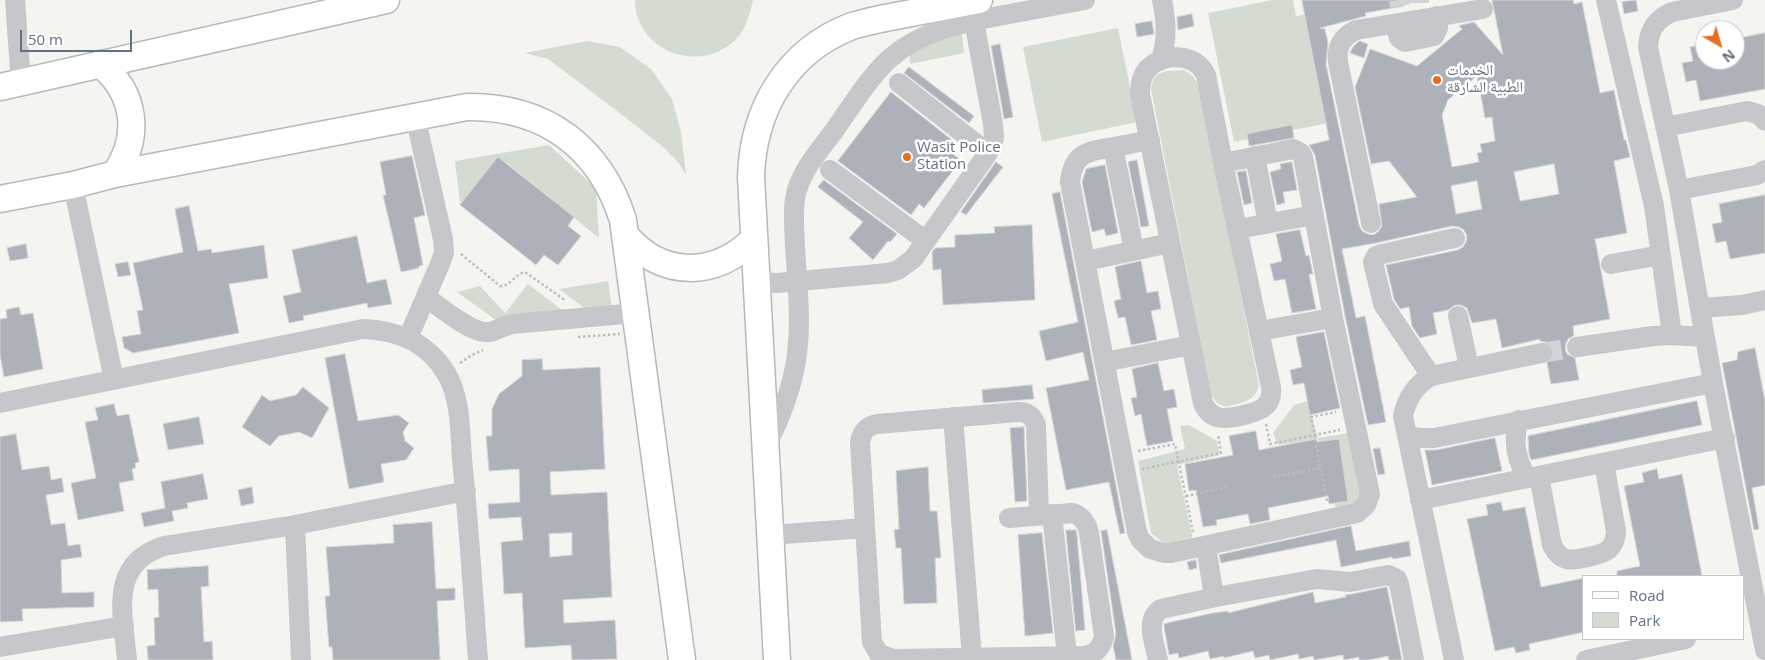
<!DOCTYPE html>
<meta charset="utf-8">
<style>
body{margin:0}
#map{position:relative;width:1765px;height:660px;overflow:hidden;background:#f4f5f1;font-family:"Open Sans",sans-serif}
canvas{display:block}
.legend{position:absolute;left:1582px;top:575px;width:162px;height:65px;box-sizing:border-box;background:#fff;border:1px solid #c1c6cd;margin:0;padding:6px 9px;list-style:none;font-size:15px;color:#647083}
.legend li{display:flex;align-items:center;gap:10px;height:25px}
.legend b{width:25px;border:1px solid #c1c6cd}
.north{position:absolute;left:1695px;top:20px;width:50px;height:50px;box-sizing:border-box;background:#fff;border:1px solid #c1c6cd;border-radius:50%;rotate:142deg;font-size:14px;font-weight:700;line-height:20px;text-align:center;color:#647083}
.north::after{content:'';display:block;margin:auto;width:18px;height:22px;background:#e46e22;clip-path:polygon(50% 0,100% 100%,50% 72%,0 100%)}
.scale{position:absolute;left:20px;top:30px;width:112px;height:22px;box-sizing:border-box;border:2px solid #647083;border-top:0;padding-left:6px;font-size:15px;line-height:18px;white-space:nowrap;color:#647083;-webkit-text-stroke:4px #fff;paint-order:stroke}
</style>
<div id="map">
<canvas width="1765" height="660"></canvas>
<ul class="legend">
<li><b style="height:6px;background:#fff"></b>Road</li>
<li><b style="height:14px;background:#d4dcd2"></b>Park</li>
</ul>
<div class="north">N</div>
<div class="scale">50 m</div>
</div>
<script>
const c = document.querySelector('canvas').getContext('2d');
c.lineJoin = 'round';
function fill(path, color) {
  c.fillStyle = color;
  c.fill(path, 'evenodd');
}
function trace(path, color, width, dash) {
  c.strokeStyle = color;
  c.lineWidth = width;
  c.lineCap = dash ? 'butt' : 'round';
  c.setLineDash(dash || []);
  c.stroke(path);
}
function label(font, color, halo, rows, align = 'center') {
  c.font = font + ' "Open Sans","Noto Naskh Arabic",sans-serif';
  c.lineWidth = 5;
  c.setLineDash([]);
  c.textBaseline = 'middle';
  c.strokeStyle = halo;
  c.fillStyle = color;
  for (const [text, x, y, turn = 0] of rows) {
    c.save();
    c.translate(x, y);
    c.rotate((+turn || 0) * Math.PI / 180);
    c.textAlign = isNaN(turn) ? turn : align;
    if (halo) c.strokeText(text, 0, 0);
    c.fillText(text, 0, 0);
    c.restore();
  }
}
fill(new Path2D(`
 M 635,0 L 752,0 L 753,2 C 749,14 747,27 738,37 C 704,76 635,53 635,0 Z
 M 1272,0 L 1293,0 L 1296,16 L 1313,13 L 1334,122 L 1234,142 L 1208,13 Z
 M 961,25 L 964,53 L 910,64 L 909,50 Z
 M 1118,28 L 1137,122 L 1042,142 L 1023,47 Z
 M 587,41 L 620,47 L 651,69 L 672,99 L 681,132 L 686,175 L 678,162 L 662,146 L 613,108 L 548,59 L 525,53 Z
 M 1184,70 L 1193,76 L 1198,84 L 1259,385 C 1255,403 1241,402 1226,407 L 1217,403 L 1211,395 L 1151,89 C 1155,68 1165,72 1184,70 Z
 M 549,145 L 596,188 L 599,238 L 506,162 L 469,208 L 460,202 L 455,161 Z
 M 608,281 L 613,315 L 591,313 L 559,289 Z
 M 528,284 L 570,316 L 503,325 L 457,292 L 480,286 L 505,313 Z
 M 1308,401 L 1318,438 L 1349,433 L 1364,498 L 1337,513 L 1318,439 L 1278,445 L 1273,433 L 1294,405 Z
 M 1189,425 L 1217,441 L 1220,455 L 1177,465 L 1193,540 L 1166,545 L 1151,533 L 1138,461 L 1185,449 L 1180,426 Z`), '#d4dcd2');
const building = new Path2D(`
 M 1302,0 L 1403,0 L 1404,6 L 1365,13 L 1366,16 L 1320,28 L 1325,29 L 1328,43 L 1326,64 L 1359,225 L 1362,231 L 1368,234 L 1373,235 L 1378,232 L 1382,226 L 1379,204 L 1417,197 L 1389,161 L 1371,164 L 1355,87 L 1370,49 L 1417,66 L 1462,29 L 1459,26 L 1461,25 L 1474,22 L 1503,55 L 1492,0 L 1573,0 L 1574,4 L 1582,2 L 1600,93 L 1614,90 L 1624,140 L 1626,140 L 1630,157 L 1614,161 L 1627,233 L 1595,239 L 1610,319 L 1573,326 L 1574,336 L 1569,338 L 1566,343 L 1565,349 L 1567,354 L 1575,358 L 1579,380 L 1551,384 L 1547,363 L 1553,356 L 1553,350 L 1550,345 L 1546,342 L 1540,341 L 1540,339 L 1502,348 L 1496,319 L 1472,323 L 1467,308 L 1461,305 L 1455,305 L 1448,310 L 1433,313 L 1437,334 L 1420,338 L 1412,326 L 1409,307 L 1400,309 L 1394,299 L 1386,265 L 1458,250 L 1463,247 L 1466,242 L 1467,236 L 1464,230 L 1459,227 L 1452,226 L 1376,243 L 1342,249 L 1356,318 L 1365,316 L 1386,422 L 1368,425 L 1345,316 L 1315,155 L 1309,145 L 1329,140 ZM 1477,76 L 1485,118 L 1492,117 L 1495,141 L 1480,144 L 1482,152 L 1477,153 L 1479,162 L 1452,167 L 1442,115 L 1448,100 ZM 1554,164 L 1559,194 L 1520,201 L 1514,172 ZM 1477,181 L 1482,209 L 1456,214 L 1451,186 Z
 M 1636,0 L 1638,11 L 1624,14 L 1622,2 Z
 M 1192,14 L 1194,26 L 1178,30 L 1177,17 Z
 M 1152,21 L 1154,34 L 1137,37 L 1135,24 Z
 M 1765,33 L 1765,89 L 1700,101 L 1696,80 L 1686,82 L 1682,63 L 1693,61 L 1690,47 L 1705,44 L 1705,60 L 1735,60 L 1735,39 Z
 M 1360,41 L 1368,44 L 1364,58 L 1350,53 L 1353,47 Z
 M 1000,44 L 1013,117 L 1004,119 L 991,46 Z
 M 909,67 L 974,116 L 969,123 L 904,73 Z
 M 891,92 L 952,140 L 945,148 L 961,160 L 924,208 L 919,204 L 911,215 L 838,161 Z
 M 1292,125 L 1294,138 L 1249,146 L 1247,134 Z
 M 412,156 L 425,215 L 414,218 L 423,265 L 419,266 L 419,268 L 401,272 L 383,195 L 386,195 L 380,162 Z
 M 498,157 L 574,217 L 568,226 L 581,236 L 558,265 L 544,255 L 536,265 L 460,205 Z
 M 1137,160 L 1149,226 L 1141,227 L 1128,162 Z
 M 996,162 L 1003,167 L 966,215 L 961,212 Z
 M 1292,162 L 1297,190 L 1283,192 L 1285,203 L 1277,205 L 1270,172 L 1281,169 L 1280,164 Z
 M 1105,165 L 1118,233 L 1106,236 L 1104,229 L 1092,232 L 1082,182 L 1086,169 Z
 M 1246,171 L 1252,203 L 1244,205 L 1237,172 Z
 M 824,180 L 897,234 L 890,242 L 888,241 L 873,260 L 849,238 L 863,222 L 818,187 Z
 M 1060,192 L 1125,533 L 1120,534 L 1109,482 L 1066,490 L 1046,388 L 1089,380 L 1083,352 L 1046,361 L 1039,331 L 1078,322 L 1052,194 Z
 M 1765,195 L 1765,253 L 1730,259 L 1726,241 L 1716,243 L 1712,224 L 1722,222 L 1719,204 Z
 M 189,206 L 198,251 L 211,249 L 212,253 L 264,245 L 268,278 L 229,284 L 239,333 L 133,353 L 124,348 L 122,337 L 141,334 L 137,311 L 143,310 L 133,263 L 183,252 L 175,209 Z
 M 1032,225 L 1035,300 L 943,305 L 941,269 L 933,270 L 932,252 L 935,248 L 955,247 L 955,235 L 995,233 L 994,227 Z
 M 1300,230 L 1306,256 L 1309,255 L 1313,274 L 1309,274 L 1316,309 L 1292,313 L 1285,279 L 1274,281 L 1270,264 L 1282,261 L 1276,234 Z
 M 357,236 L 367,283 L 386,279 L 392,304 L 368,308 L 367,303 L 303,316 L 304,320 L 289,323 L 283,296 L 301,292 L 292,250 Z
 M 26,244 L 28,258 L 10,261 L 7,248 Z
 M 1141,261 L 1147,293 L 1158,291 L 1161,309 L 1151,311 L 1157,340 L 1131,345 L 1125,317 L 1118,318 L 1114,301 L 1121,299 L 1115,267 Z
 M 128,262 L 131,275 L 118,277 L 115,264 Z
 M 19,307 L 21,315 L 33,313 L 43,369 L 4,377 L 0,355 L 0,319 L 7,318 L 6,310 Z
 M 1324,332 L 1340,408 L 1310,415 L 1304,383 L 1293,385 L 1290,370 L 1302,367 L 1296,337 Z
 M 1755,348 L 1765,401 L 1765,485 L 1752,488 L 1759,529 L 1754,530 L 1722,363 L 1737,360 L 1738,352 Z
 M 345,354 L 358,421 L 398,415 L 409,423 L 403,432 L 405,441 L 414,448 L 406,460 L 381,464 L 384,482 L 349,489 L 325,358 Z
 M 542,359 L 543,370 L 600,367 L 605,469 L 550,472 L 551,495 L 607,492 L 612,597 L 563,600 L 564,623 L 615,620 L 617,659 L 572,660 L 571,645 L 525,648 L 522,593 L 504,594 L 501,542 L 523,540 L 521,517 L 489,519 L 488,504 L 520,502 L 519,469 L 489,471 L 486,436 L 492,436 L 492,409 L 499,394 L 522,376 L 522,360 ZM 572,533 L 572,555 L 550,557 L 549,534 Z
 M 1158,363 L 1164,391 L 1174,389 L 1177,407 L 1167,409 L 1173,441 L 1147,446 L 1141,414 L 1135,416 L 1131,398 L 1137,397 L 1132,369 Z
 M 1032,385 L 1034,399 L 983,403 L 982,390 Z
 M 303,387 L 329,408 L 312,438 L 299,432 L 279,436 L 270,446 L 242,427 L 262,395 L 270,401 L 296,395 Z
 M 1697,401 L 1702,425 L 1531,460 L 1529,454 L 1528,436 Z
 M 114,404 L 117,416 L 129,414 L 139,462 L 135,463 L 136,468 L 132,469 L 134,480 L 119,483 L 124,511 L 78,520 L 71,483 L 96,478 L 85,422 L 98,420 L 95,408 Z
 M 199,417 L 204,444 L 168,450 L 163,424 Z
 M 1024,427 L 1027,501 L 1015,502 L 1010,428 Z
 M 1256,431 L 1259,450 L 1316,439 L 1316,442 L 1339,439 L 1348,501 L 1329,504 L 1328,496 L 1268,508 L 1270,520 L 1250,524 L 1248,514 L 1216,520 L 1217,525 L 1203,527 L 1196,490 L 1189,491 L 1185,464 L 1233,455 L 1229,436 Z
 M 16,434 L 22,470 L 49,466 L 51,480 L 62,478 L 64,492 L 46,495 L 51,525 L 65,523 L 68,546 L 80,544 L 82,557 L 61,560 L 62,593 L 94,592 L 94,607 L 22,609 L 23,621 L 0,622 L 0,437 Z
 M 1495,438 L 1502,471 L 1432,485 L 1425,450 L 1436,450 Z
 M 1380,448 L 1385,474 L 1378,475 L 1373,449 Z
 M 928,467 L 930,511 L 937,511 L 941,558 L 935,558 L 937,603 L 904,604 L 901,548 L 896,548 L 894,530 L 899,529 L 896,471 Z
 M 1657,469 L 1659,479 L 1682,474 L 1702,576 L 1617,576 L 1617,571 L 1640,566 L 1624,486 L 1644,482 L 1642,473 Z
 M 203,474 L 208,499 L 187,503 L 188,508 L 172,511 L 174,521 L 144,527 L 141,513 L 165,508 L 161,482 Z
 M 252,487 L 254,503 L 241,506 L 238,490 Z
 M 1501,502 L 1503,511 L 1525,507 L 1541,587 L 1584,578 L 1584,632 L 1529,644 L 1530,650 L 1516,653 L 1514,647 L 1495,651 L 1467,519 L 1488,515 L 1486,505 Z
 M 432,522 L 436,589 L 455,588 L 455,600 L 437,601 L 440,660 L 333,660 L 332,647 L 329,647 L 325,596 L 330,596 L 326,547 L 394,543 L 393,525 Z
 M 1351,526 L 1356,551 L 1409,541 L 1411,556 L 1393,559 L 1392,557 L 1341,567 L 1336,540 L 1221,563 L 1219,555 Z
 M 1066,530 L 1076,530 L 1077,535 L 1085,630 L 1076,631 Z
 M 1107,530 L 1132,660 L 1116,660 L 1113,646 L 1116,634 L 1101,531 Z
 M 1042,533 L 1053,633 L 1025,636 L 1018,535 Z
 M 1196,560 L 1197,568 L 1189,570 L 1187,562 Z
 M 208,566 L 209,586 L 201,587 L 204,642 L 212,641 L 213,660 L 148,660 L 147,646 L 155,645 L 154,618 L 159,617 L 158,589 L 148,590 L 147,570 Z
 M 1387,587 L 1402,660 L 1389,660 L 1388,656 L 1369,660 L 1359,660 L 1359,657 L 1344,660 L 1343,655 L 1314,660 L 1313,656 L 1299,659 L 1298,654 L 1270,660 L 1269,655 L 1255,658 L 1253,651 L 1224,658 L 1224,656 L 1210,659 L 1208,651 L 1179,658 L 1178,653 L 1169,655 L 1164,627 L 1164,624 L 1171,622 L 1213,613 L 1228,611 L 1228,613 L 1313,592 L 1315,603 L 1346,597 L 1345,595 L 1352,594 Z`);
fill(building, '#adb2ba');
trace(building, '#d6d6d4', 1);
trace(new Path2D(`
 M 1399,0 L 1400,6
 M 1419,0 L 1419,3
 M 1542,353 L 1577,347`), '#d0d4d6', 20, [20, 10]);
const major = new Path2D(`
 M 100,64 C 136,93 141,137 115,174
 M 0,87 L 386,0
 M 0,199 L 73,185 L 115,174 L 467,107 C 545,106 600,147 623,220 L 682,660
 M 626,236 C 662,278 715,278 754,239
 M 777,660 L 751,177 C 753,109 787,51 852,26 C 868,21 885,18 901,15 C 927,10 953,5 979,0`);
trace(major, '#b5b8bd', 29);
trace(new Path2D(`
 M 461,254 L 500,286 C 511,286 515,274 525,272 L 566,301
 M 578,337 L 620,334
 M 460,363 L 472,355 L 483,350
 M 1266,424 L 1270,444 L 1340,430
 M 1138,451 L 1175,444 L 1193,532
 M 1142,469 L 1221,453 L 1218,434
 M 1273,477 L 1321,468
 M 1186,496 L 1228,487
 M 1327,501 L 1311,417 L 1336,412`), '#bcbdc0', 2.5, [2.5, 2.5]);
trace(new Path2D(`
 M 15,0 L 20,70 L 19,83
 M 1606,0 L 1654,206 L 1672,335
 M 1733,0 L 1672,12 C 1656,19 1649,30 1648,47 L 1679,190 L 1713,383 L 1765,650
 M 1395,24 L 1399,38 L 1405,42 L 1434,36 L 1438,28 L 1437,16
 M 1171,57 C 1187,57 1198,60 1206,75 L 1223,163 L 1271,387 C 1273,407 1260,411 1244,415 C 1227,419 1211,422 1203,403 L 1140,94 C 1140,71 1150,62 1171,57 Z
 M 1161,59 C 1168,40 1166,19 1162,0
 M 899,83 L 988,153
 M 1665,127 L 1747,111 L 1758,114 L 1765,121
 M 1150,140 C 1138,142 1126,145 1114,147 C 1089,151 1073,152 1070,182 L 1137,532 L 1140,539 L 1150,549 L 1164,553 L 1171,553 L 1357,513 L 1366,505 L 1370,494 L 1333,318 L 1303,157 L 1301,153 L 1293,149 L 1223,163
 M 1113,147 L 1134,250
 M 1255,156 L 1268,223
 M 830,170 L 926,241
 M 73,185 L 114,380
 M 1679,190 L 1757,175 L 1765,170
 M 1371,223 L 1338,62 C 1336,46 1342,37 1356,30 L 1483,9
 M 1238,229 L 1314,215
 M 1086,261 L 1170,243
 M 1611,264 L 1661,255
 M 757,282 L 777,283 L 888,273 L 898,270 L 913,259 L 988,153 L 994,138 L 993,124 L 974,21
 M 426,297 C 441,307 472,335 490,332 C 497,330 504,326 512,324 L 636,313
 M 1700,308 L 1742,305 L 1765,300
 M 1458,316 L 1469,367
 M 1259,331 L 1333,318
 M 408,338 L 440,264 L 444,252 L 443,239 L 415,116
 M 1577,347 L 1653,336 L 1672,335 L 1705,337
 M 1104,362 L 1191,345
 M 1431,376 L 1383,304 L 1373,262 L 1376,256 L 1382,254 L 1455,238
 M 0,403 L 363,329 C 397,330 428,343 446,373 C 461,398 460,431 462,459 C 469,526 473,593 478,660
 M 953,417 L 972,658
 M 1519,420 C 1512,441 1516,459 1527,478
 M 1407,436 L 1420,438 L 1434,438 L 1713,383
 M 766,446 C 780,419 791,392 796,361 C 804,311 793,260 794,210 C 794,178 816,155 834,131 C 851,107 867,80 889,59 C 922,30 962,23 1004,15 C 1031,10 1058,5 1085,0
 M 1539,476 L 1552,545 C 1555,551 1559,557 1566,559 C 1574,561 1603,555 1609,549 C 1614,544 1616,538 1616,531 L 1604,463
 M 1420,500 L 1725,438
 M 1052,514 L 1067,656
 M 1009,518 L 1073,513 C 1083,517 1087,523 1089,533 L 1104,636 C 1102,647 1096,654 1084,656 L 893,659 L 879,654 L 872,642 L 860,442 C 862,432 866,426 877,424 L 1018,412 C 1027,412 1033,416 1036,425 L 1039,515
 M 295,525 L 301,660
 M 771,535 L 865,528
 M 1206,546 L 1214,597
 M 0,647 L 124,626
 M 127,660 C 123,614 108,564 164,546 L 295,525 L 466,491
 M 1158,660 C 1155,644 1144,620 1161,609 L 1221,596 L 1317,579 L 1350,582 L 1388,575 L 1397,579 L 1399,584 L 1414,660
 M 1454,660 L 1403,416 C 1407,398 1415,385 1431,376 L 1542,353
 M 1586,660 L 1686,639`), '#c5c7cb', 20);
trace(major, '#fff', 26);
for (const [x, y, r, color] of [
 [1437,80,5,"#e46e22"],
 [907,157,5,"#e46e22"]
]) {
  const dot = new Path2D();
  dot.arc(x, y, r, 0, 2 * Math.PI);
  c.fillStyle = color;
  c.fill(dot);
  trace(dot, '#fff', 2);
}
label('15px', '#647083', '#fff', [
 ["الخدمات",1447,71],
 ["الطبية الشارقة",1447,88],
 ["Wasit Police",917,148],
 ["Station",917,165]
], 'left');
</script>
